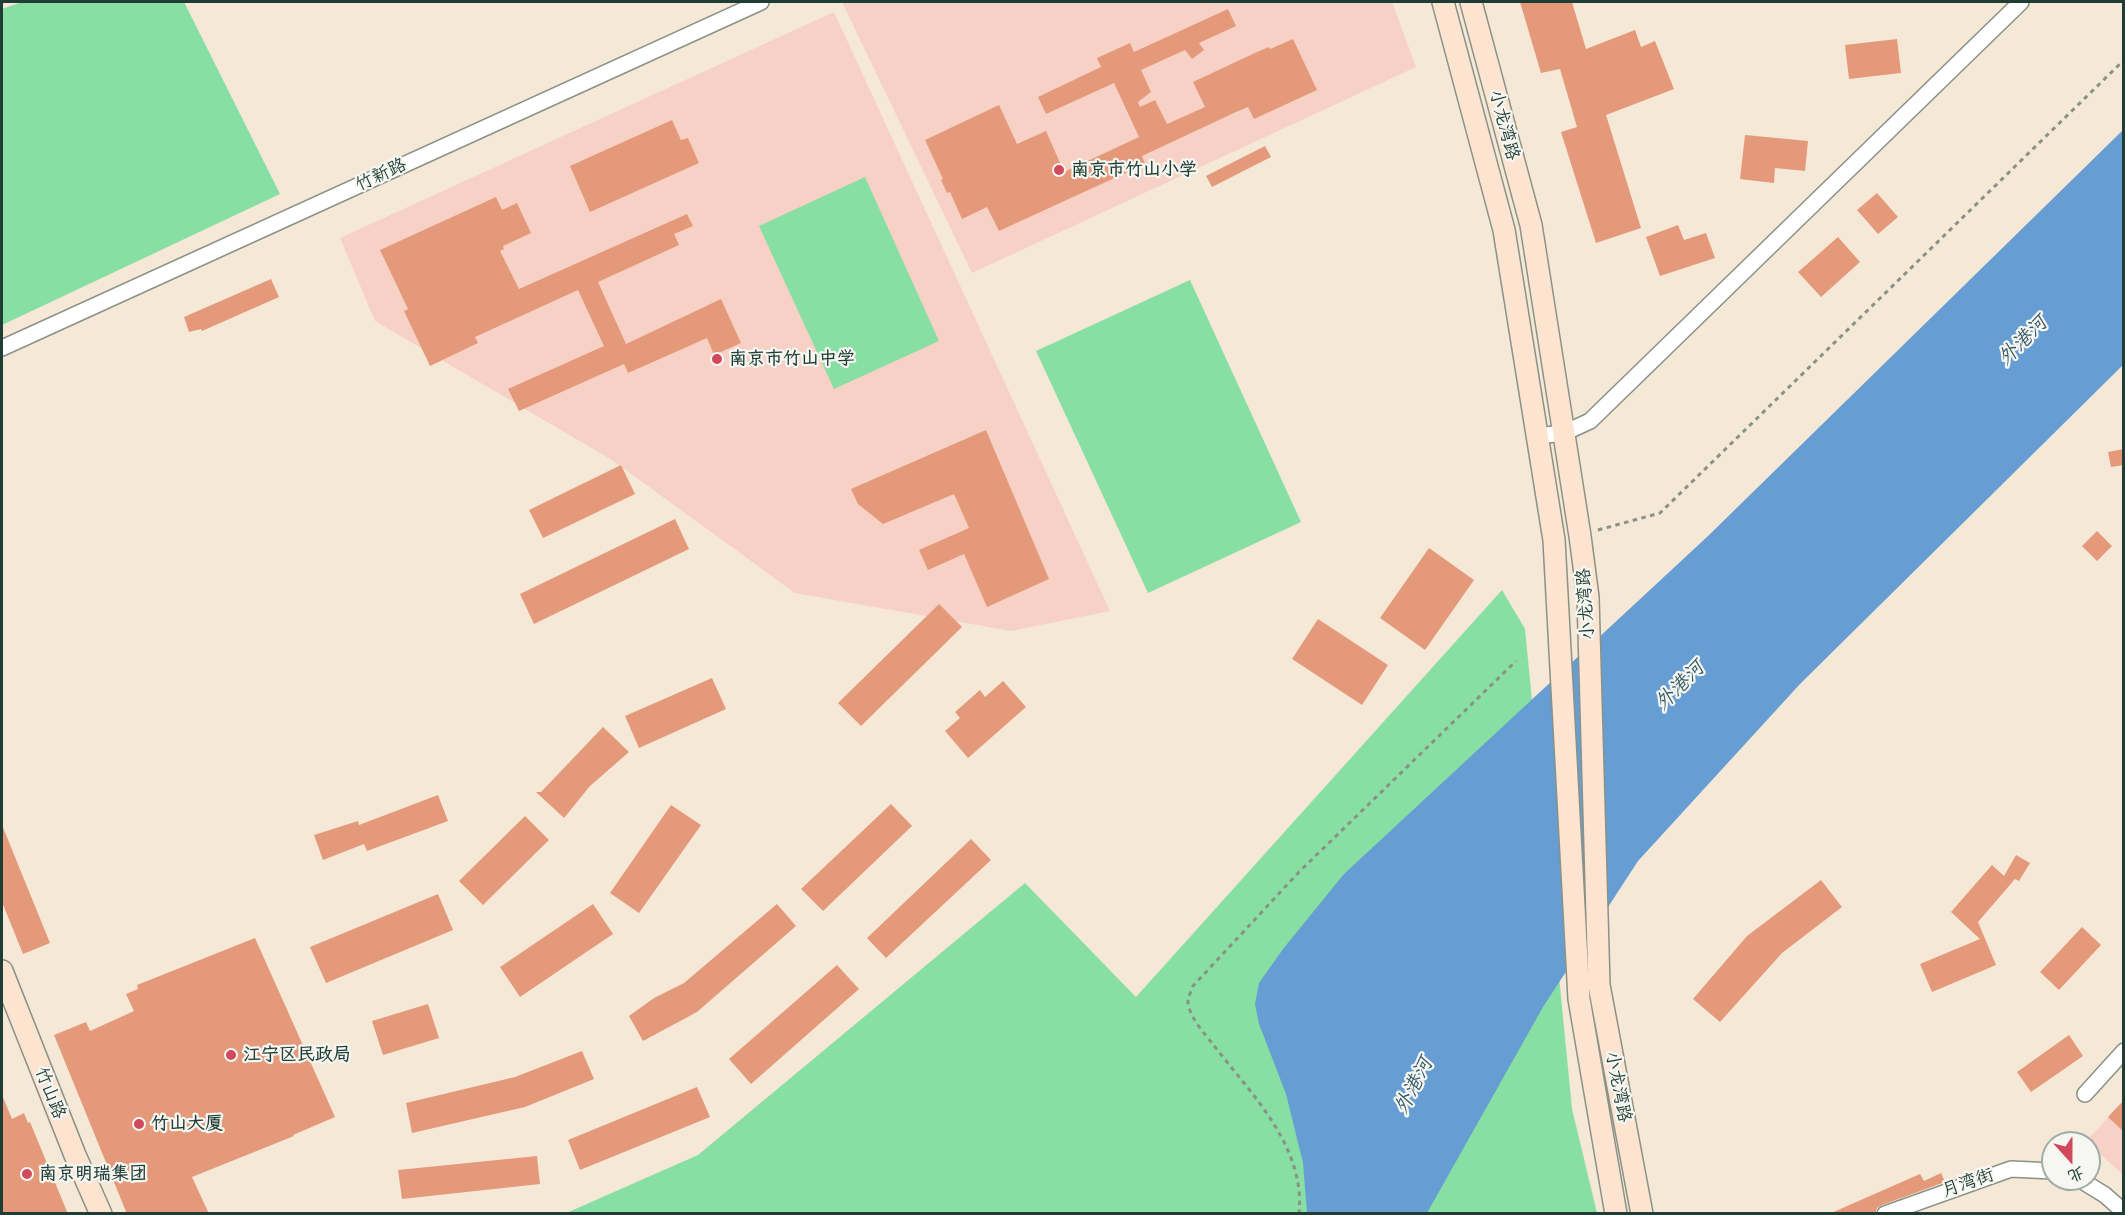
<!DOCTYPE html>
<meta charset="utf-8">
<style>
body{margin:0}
#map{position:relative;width:2125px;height:1215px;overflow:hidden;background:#f5e8d7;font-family:"Playpen Sans","LXGW WenKai TC",sans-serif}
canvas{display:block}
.frame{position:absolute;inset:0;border:3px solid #1f3d34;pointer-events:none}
.north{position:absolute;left:2041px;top:1131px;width:60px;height:60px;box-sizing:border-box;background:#f6f6f2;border:2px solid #a0aca6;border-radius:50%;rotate:159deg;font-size:16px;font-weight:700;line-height:24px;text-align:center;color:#1f3d34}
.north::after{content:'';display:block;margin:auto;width:21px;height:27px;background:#d1495b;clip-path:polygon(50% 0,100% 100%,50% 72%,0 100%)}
</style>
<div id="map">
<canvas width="2125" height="1215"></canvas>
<div class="frame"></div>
<div class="north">北</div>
</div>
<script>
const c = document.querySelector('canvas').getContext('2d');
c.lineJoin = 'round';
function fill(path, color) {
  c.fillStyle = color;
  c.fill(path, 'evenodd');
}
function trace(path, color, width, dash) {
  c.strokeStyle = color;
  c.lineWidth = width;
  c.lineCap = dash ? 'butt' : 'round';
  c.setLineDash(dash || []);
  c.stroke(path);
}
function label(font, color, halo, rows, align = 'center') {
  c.font = font + ' "Playpen Sans","LXGW WenKai TC",sans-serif';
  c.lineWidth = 4.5;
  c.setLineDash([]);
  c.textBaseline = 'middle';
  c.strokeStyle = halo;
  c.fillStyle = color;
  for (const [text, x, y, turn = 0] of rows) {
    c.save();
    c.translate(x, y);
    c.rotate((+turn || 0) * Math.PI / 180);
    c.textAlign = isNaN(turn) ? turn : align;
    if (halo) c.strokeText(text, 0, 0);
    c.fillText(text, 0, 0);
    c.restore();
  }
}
fill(new Path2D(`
 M 842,2 L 1392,2 L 1416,67 L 972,273 Z
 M 834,12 L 1110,611 L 1011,631 L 795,593 L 612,460 L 375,321 L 340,238 Z
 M 2123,1102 L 2123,1175 L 2086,1141 Z`), '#f7d1c6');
fill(new Path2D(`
 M 22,2 L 184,2 L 280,194 L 2,325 L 2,9 Z
 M 865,177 L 939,341 L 834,389 L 759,226 Z
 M 1190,280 L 1301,522 L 1148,593 L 1036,351 Z
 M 1502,590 L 1525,629 L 1572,1109 L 1597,1213 L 564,1214 L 698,1155 L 1025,883 L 1136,997 Z`), '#87dfa3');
fill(new Path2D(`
 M 2123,130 L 2123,365 L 1800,684 L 1638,861 L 1543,1007 L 1427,1213 L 1307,1213 L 1303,1163 L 1286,1094 L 1259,1024 L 1255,1004 L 1259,983 L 1283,949 L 1344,874 L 1708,536 Z`), '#669ed4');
fill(new Path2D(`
 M 1520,2 L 1572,2 L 1586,49 L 1635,30 L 1641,47 L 1655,41 L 1674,89 L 1606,115 L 1641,228 L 1596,243 L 1561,132 L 1577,127 L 1560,69 L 1541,73 Z
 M 1228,9 L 1236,26 L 1199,43 L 1204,50 L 1192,59 L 1185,50 L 1141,70 L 1151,92 L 1138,102 L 1140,107 L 1155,100 L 1167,124 L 1205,107 L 1193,82 L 1257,52 L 1269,47 L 1270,49 L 1293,39 L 1317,90 L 1254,119 L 1248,107 L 1236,112 L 1142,156 L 1145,164 L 999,231 L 987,207 L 962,219 L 950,192 L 947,193 L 941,180 L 943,179 L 925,140 L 999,105 L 1017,144 L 1046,131 L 1064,172 L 1139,137 L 1114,83 L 1046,114 L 1038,97 L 1101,67 L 1097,58 L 1130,43 L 1134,52 Z
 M 1897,39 L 1901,73 L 1849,79 L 1845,45 Z
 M 672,120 L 681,140 L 688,138 L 699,163 L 590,212 L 570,166 Z
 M 1745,135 L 1808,141 L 1805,171 L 1775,168 L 1774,183 L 1740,179 Z
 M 1265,146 L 1271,157 L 1212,187 L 1206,176 Z
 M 1877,193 L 1898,217 L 1878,234 L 1857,210 Z
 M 496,197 L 502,210 L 517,203 L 531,233 L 503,246 L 504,249 L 500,251 L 519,289 L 687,214 L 693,226 L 674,234 L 679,245 L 598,282 L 626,344 L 721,299 L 741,343 L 714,355 L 707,338 L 628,373 L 624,364 L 519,411 L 508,389 L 604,346 L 578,290 L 475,337 L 478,343 L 430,366 L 404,311 L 408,309 L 380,250 Z
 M 1678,225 L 1684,240 L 1706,233 L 1715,258 L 1660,276 L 1646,237 Z
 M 1838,237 L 1860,262 L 1821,297 L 1798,272 Z
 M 271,279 L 279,297 L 202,331 L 201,329 L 189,332 L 184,317 Z
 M 986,430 L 1049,579 L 987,607 L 964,554 L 928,570 L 919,550 L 969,528 L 954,494 L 883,524 L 858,504 L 851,489 Z
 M 2124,449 L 2124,465 L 2111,467 L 2108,452 Z
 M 621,465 L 635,494 L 543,538 L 529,510 Z
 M 675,519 L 689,549 L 534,624 L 520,594 Z
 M 2097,531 L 2112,546 L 2097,561 L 2082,546 Z
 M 1429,548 L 1474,580 L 1425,650 L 1380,618 Z
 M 939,604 L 962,627 L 861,726 L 838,703 Z
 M 1318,619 L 1388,665 L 1362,705 L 1292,659 Z
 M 712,678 L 726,709 L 639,748 L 625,716 Z
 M 1003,681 L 1026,707 L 968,758 L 945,731 L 960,718 L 955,712 L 980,690 L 985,697 Z
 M 603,727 L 629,752 L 590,786 L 564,818 L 536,792 L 541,792 Z
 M 438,795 L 448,821 L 367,851 L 364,844 L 323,860 L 314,835 L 358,821 L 359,825 Z
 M 891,804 L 912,826 L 823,911 L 801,889 Z
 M 671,805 L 701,825 L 639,913 L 610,893 Z
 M 525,816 L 549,840 L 483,905 L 459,881 Z
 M 2,825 L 50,943 L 23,954 L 2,902 Z
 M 971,839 L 991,860 L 886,958 L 867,938 Z
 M 2016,855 L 2030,863 L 2019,881 L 2015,879 L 1978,922 L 1996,965 L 1932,992 L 1920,964 L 1980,939 L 1951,912 L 1992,865 L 2004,876 Z
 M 1821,880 L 1842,907 L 1782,953 L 1720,1022 L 1693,999 L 1747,936 Z
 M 438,894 L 453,930 L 326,983 L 310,947 Z
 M 593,904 L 613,934 L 520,997 L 500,967 Z
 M 777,904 L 796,926 L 697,1012 L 643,1041 L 629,1016 L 654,998 L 684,983 Z
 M 2082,927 L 2101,945 L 2059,990 L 2040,972 Z
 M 255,938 L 335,1117 L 293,1135 L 294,1136 L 192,1177 L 209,1214 L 127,1214 L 54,1035 L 86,1022 L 90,1031 L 134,1011 L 126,994 L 138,989 L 137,985 Z
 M 837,965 L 859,989 L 751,1084 L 729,1059 Z
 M 428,1004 L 439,1038 L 383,1055 L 372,1021 Z
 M 2069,1035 L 2083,1056 L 2031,1092 L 2017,1072 Z
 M 582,1051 L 594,1079 L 525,1107 L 412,1133 L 406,1103 L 515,1077 Z
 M 697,1087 L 710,1117 L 580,1170 L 568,1140 Z
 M 2,1095 L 12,1119 L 24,1113 L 28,1123 L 30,1122 L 68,1214 L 2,1214 Z
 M 2124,1100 L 2124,1132 L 2108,1117 Z
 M 537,1156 L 540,1184 L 402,1199 L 398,1170 Z
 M 1941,1173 L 1945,1182 L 1882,1205 L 1877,1208 L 1875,1214 L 1829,1214 L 1920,1174 L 1924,1181 Z`), '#e49a7a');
const minor = new Path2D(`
 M 2,348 L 761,2
 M 1537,436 L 1564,433 L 1590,421 L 2021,2
 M 2085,1094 L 2124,1051
 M 2079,1179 L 2105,1195 L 2124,1212
 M 1885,1214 L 2011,1169 L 2053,1171`);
const secondary = new Path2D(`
 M 1443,2 L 1504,230 L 1554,540 L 1579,999 L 1616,1214
 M 1471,2 L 1531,225 L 1580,536 L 1588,597 L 1599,985 L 1642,1214
 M 2,971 L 75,1155 L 101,1214`);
trace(minor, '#8a9286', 18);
trace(secondary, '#8a9286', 24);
trace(new Path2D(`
 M 1598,530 L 1660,513 L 2124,60
 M 1299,1214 C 1306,1146 1250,1093 1212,1043 C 1203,1032 1187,1014 1188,999 C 1189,995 1192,990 1193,986 L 1299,872 L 1516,661`), '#8a9286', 3, [4.5, 4.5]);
trace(minor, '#fff', 15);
trace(secondary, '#fde4d0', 21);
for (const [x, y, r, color] of [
 [1059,170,6,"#d1495b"],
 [717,359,6,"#d1495b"],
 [231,1055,6,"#d1495b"],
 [139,1124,6,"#d1495b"],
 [27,1174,6,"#d1495b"]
]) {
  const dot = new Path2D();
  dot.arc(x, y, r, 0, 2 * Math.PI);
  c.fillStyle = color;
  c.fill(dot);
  trace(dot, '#f6f6f2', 2);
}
label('18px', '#1f3d34', '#f6f6f2', [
 ["小龙湾路",1504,125,75],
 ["竹新路",381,175,-25],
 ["小龙湾路",1586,604,-94],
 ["小龙湾路",1618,1087,79],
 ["竹山路",50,1093,68],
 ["月湾街",1968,1183,-19]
]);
label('bold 18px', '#1f3d34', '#f6f6f2', [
 ["南京市竹山小学",1071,170],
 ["南京市竹山中学",729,359],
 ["江宁区民政局",243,1055],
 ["竹山大厦",151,1124],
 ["南京明瑞集团",39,1174]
], 'left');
label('italic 20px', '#345a64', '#f6f6f2', [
 ["外港河",2023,341,-45],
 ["外港河",1680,686,-45],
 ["外港河",1414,1086,-63]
]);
</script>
